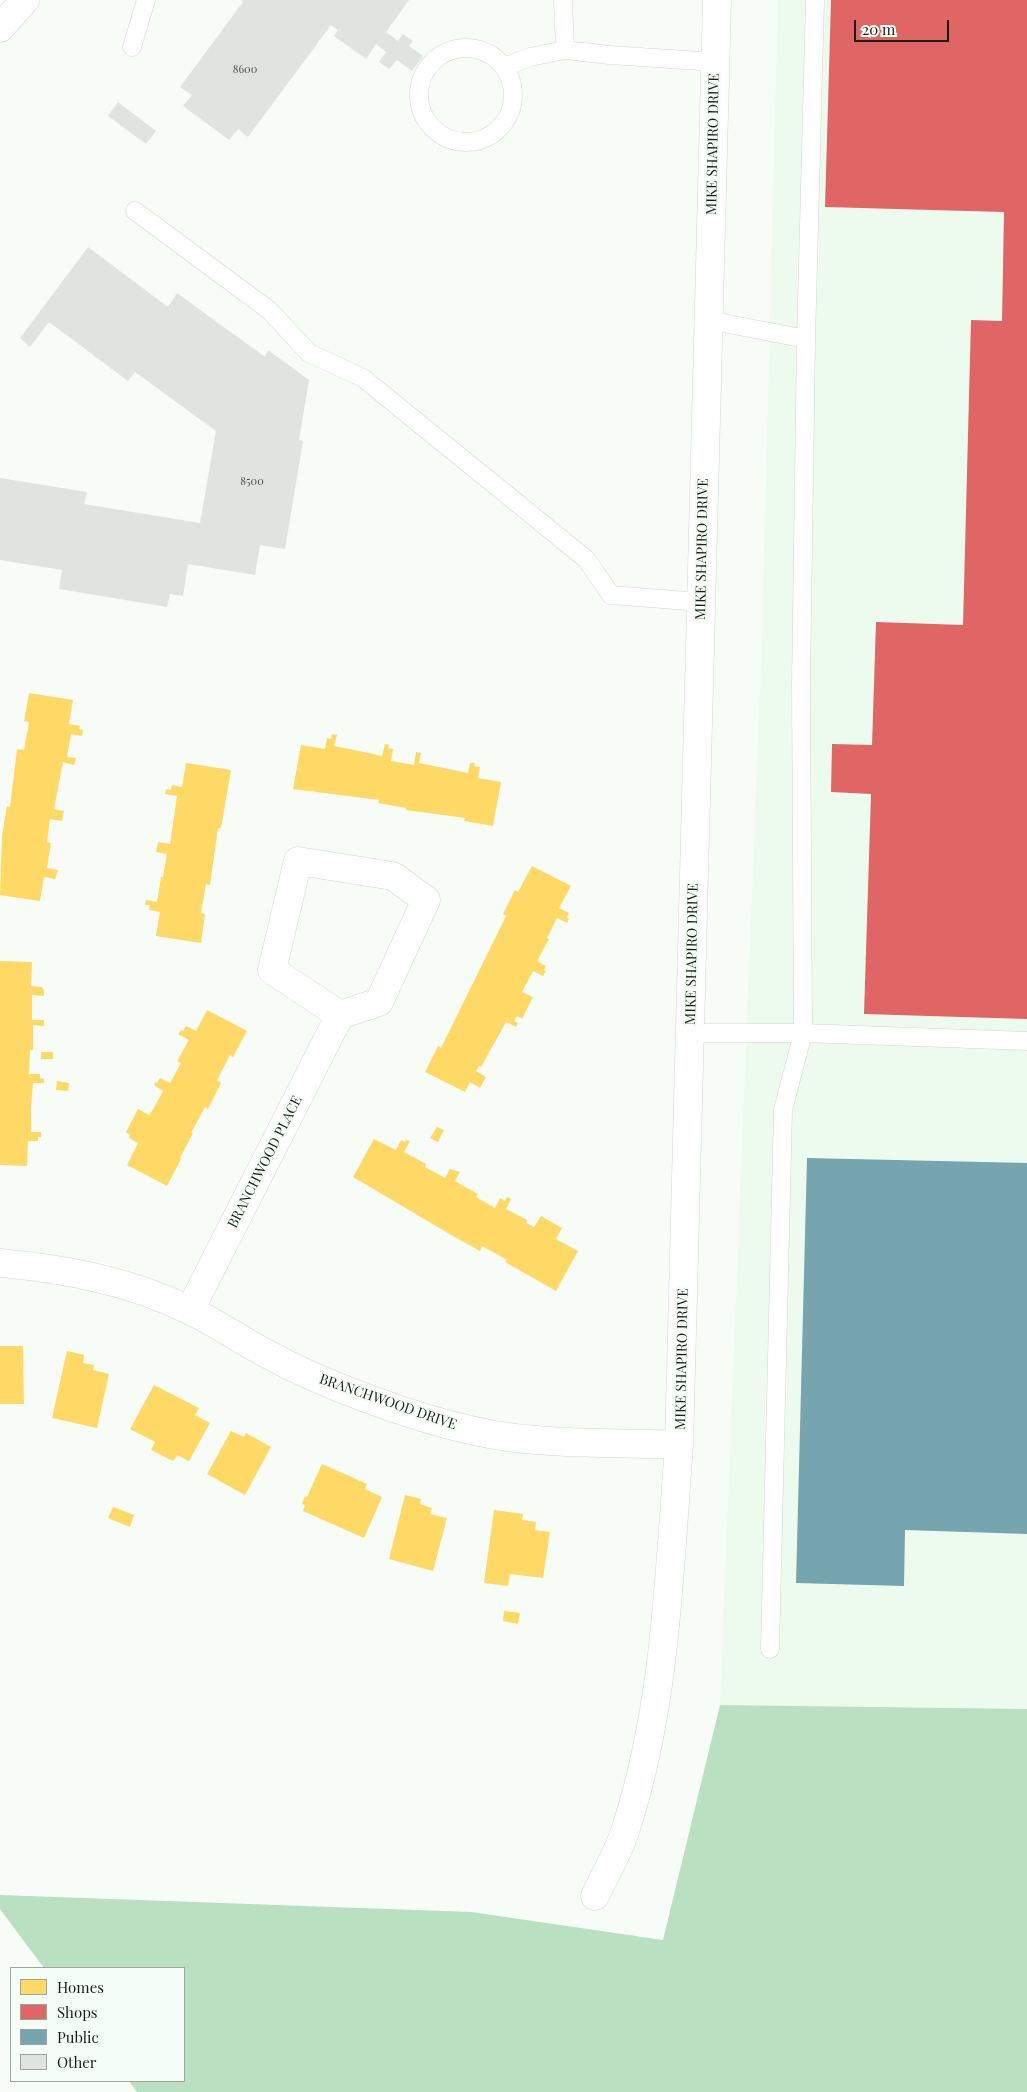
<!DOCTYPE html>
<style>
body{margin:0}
#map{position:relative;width:1027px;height:2092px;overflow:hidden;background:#f7fcf7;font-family:"Playfair Display",serif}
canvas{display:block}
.legend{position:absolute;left:10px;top:1967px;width:175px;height:115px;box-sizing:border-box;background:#f5fef6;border:1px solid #9da59e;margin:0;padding:6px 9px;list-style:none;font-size:15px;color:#1a1f1b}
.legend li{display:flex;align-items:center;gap:10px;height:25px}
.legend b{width:25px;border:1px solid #9da59e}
.scale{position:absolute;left:854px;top:20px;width:95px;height:22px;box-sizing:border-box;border:2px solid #1a1f1b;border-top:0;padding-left:6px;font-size:15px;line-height:18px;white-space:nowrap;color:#1a1f1b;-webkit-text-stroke:4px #f5fef6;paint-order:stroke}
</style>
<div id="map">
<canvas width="1027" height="2092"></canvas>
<ul class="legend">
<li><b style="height:14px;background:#ffd966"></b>Homes</li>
<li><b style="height:14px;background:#e06666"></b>Shops</li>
<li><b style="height:14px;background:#76a5af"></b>Public</li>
<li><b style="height:14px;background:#dfe4df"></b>Other</li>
</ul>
<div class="scale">20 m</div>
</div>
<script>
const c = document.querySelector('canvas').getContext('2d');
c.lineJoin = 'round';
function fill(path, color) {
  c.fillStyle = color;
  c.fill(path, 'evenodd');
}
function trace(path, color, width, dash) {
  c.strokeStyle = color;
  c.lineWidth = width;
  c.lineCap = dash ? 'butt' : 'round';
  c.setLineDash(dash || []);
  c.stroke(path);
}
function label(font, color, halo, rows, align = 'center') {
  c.font = font + ' "Playfair Display",serif';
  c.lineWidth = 5;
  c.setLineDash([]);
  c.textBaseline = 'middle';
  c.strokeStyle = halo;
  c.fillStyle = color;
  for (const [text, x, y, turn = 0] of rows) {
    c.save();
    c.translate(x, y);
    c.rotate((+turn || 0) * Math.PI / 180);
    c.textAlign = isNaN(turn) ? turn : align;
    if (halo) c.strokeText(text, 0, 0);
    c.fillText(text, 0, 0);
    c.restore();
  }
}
fill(new Path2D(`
 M 778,0 L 1027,0 L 1027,1709 L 720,1705 L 762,641 Z`), '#ecfbee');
fill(new Path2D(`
 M 720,1705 L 1027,1709 L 1027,2092 L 137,2092 L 129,2081 L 184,2081 L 184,1968 L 44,1968 L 0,1909 L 0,1895 L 471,1912 L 663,1940 Z`), '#b9e0c0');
fill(new Path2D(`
 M 29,693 L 73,700 L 69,724 L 80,726 L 79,729 L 83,730 L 82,736 L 71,734 L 67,757 L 76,758 L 74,765 L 63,762 L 54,809 L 64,811 L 62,821 L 50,819 L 47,842 L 51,843 L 47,868 L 58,870 L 55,879 L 44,877 L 40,901 L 0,895 L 2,836 L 7,806 L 10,807 L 17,749 L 24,750 L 29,722 L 24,721 Z
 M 332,734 L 337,735 L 334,746 L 359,751 L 382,756 L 385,744 L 389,745 L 388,748 L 393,749 L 391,761 L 414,765 L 416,752 L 421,753 L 419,763 L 468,773 L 470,763 L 475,763 L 474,766 L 480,767 L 478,778 L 501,782 L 493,826 L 464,821 L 465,818 L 406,810 L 406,808 L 378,803 L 379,800 L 293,789 L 301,745 L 325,749 L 327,738 L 331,739 Z
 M 186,763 L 231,770 L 221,828 L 218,828 L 210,885 L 206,884 L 201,913 L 205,914 L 201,943 L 156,936 L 160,912 L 149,910 L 150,905 L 145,905 L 146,900 L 157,902 L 161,877 L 163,877 L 167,854 L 156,852 L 158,842 L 170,844 L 177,796 L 165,794 L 166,789 L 171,790 L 172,785 L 182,787 Z
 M 532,866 L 571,886 L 559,908 L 569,913 L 567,917 L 569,919 L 567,923 L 557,918 L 547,938 L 549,939 L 537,961 L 546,966 L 544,970 L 546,971 L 543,976 L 533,971 L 522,992 L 533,997 L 522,1019 L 517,1016 L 514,1021 L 518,1023 L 516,1027 L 506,1022 L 481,1067 L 479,1066 L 476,1071 L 486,1077 L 480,1088 L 470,1082 L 465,1092 L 425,1072 L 438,1046 L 441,1048 L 506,916 L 503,914 L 515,890 L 518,892 Z
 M 0,961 L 32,962 L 31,986 L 42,987 L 44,990 L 44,996 L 32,995 L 32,1020 L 44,1020 L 44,1026 L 33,1025 L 33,1050 L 30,1050 L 29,1074 L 40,1074 L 40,1078 L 44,1079 L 44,1083 L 33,1083 L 31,1108 L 31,1132 L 41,1132 L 41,1137 L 38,1137 L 38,1141 L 28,1141 L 27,1166 L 0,1165 Z
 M 207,1010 L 247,1031 L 233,1057 L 230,1055 L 217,1080 L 221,1083 L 208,1109 L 205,1107 L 191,1133 L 193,1133 L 180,1158 L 181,1159 L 167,1186 L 127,1165 L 138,1143 L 129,1138 L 130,1135 L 126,1132 L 138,1109 L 149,1115 L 152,1111 L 163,1091 L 154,1085 L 155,1082 L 157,1083 L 160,1078 L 170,1083 L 181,1063 L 177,1061 L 189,1040 L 178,1034 L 181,1030 L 183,1031 L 186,1026 L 196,1031 Z
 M 41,1052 L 53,1052 L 53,1059 L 41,1059 Z
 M 57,1081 L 69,1083 L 68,1091 L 56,1090 Z
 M 437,1127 L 444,1130 L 438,1142 L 430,1138 Z
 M 374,1139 L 396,1150 L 401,1140 L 405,1142 L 406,1140 L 410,1141 L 404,1152 L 426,1164 L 425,1167 L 445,1178 L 450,1169 L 460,1172 L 455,1181 L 478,1194 L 476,1197 L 495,1208 L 500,1198 L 505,1201 L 507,1197 L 511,1199 L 506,1209 L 527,1220 L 526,1223 L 534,1227 L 541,1216 L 562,1228 L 556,1239 L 578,1251 L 556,1291 L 505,1262 L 507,1260 L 482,1246 L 480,1251 L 453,1236 L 353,1177 Z
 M 0,1346 L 23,1346 L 24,1404 L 0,1404 Z
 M 67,1351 L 84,1355 L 83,1363 L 94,1365 L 93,1370 L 109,1374 L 97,1428 L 52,1418 Z
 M 154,1385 L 199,1408 L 195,1415 L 210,1423 L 189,1461 L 177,1455 L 173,1461 L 151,1450 L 155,1442 L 130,1429 Z
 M 231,1431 L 244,1437 L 246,1433 L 271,1447 L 245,1495 L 207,1474 Z
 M 322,1464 L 367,1484 L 365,1489 L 382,1497 L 364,1538 L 303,1511 L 305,1505 L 302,1504 L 305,1496 L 307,1497 Z
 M 405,1495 L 421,1499 L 420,1504 L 432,1508 L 430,1514 L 447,1518 L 433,1571 L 389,1559 Z
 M 113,1507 L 134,1515 L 130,1527 L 108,1518 Z
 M 494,1510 L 523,1514 L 522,1520 L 536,1522 L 535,1530 L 550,1532 L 543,1578 L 510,1574 L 508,1586 L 484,1583 Z
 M 504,1611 L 520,1613 L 518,1624 L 503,1621 Z`), '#ffd966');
fill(new Path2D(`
 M 831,0 L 1027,0 L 1027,1019 L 864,1014 L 871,794 L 831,792 L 832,744 L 872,745 L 876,622 L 963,625 L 971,320 L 1002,321 L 1004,212 L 825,207 Z`), '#e06666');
fill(new Path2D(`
 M 807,1158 L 1027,1163 L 1027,1534 L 905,1530 L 904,1586 L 796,1583 Z`), '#76a5af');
fill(new Path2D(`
 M 241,0 L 409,0 L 386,32 L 398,41 L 403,34 L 413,41 L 409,46 L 423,56 L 412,71 L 397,60 L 389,69 L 379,62 L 386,52 L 376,44 L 366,59 L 334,36 L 338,30 L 331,25 L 248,137 L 238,129 L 229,140 L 183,106 L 192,95 L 180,87 L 243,2 Z
 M 118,102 L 156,131 L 146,144 L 108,116 Z
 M 88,247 L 168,307 L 177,293 L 265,357 L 268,350 L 309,380 L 299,440 L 303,441 L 285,549 L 260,545 L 255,575 L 188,564 L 183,596 L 170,594 L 167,607 L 59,589 L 62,570 L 0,560 L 0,478 L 87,492 L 84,504 L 200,523 L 216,431 L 135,372 L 128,381 L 49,322 L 30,347 L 20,338 Z`), '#dfe4df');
const service = new Path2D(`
 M 563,0 L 565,50
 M 132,47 L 146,0
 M419 95a47 47 0 1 1 94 0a47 47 0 1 1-94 0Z
 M 504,67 L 530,57 L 565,50 L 610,55 L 715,62
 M 135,211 L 269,310 L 309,353 L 363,378 L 586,559 L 611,595 L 701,602
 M 708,320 L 806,339
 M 690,1033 L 803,1033 L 1027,1041
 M 770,1649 L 783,1110 L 803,1033 L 801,684 L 806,339 L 815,0`);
const minor = new Path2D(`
 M 0,28 L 25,0
 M 298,861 L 393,876 L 426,900 L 379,1002 L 340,1015 L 272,970 Z
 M 0,1263 C 65,1269 130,1281 189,1310 C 219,1324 246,1344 275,1358 C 295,1369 318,1379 340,1388 C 400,1412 471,1436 536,1440 C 584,1444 632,1443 679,1445
 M 190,1310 L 340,1015
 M 595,1896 C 604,1876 617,1855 624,1834 C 666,1709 669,1575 679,1445 L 717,0`);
trace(service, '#d1d7d2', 19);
trace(minor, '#d1d7d2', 29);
trace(service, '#fefffe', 18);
trace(minor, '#fefffe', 28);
label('11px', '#4c514d', null, [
 ["8600",245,70],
 ["8500",252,482]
]);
label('14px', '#1a1f1b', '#f5fef6', [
 ["MIKE SHAPIRO DRIVE",713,144,-89],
 ["MIKE SHAPIRO DRIVE",702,549,-89],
 ["MIKE SHAPIRO DRIVE",692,954,-89],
 ["BRANCHWOOD PLACE",265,1162,-63],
 ["MIKE SHAPIRO DRIVE",682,1359,-89],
 ["BRANCHWOOD DRIVE",388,1402,19]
]);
</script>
